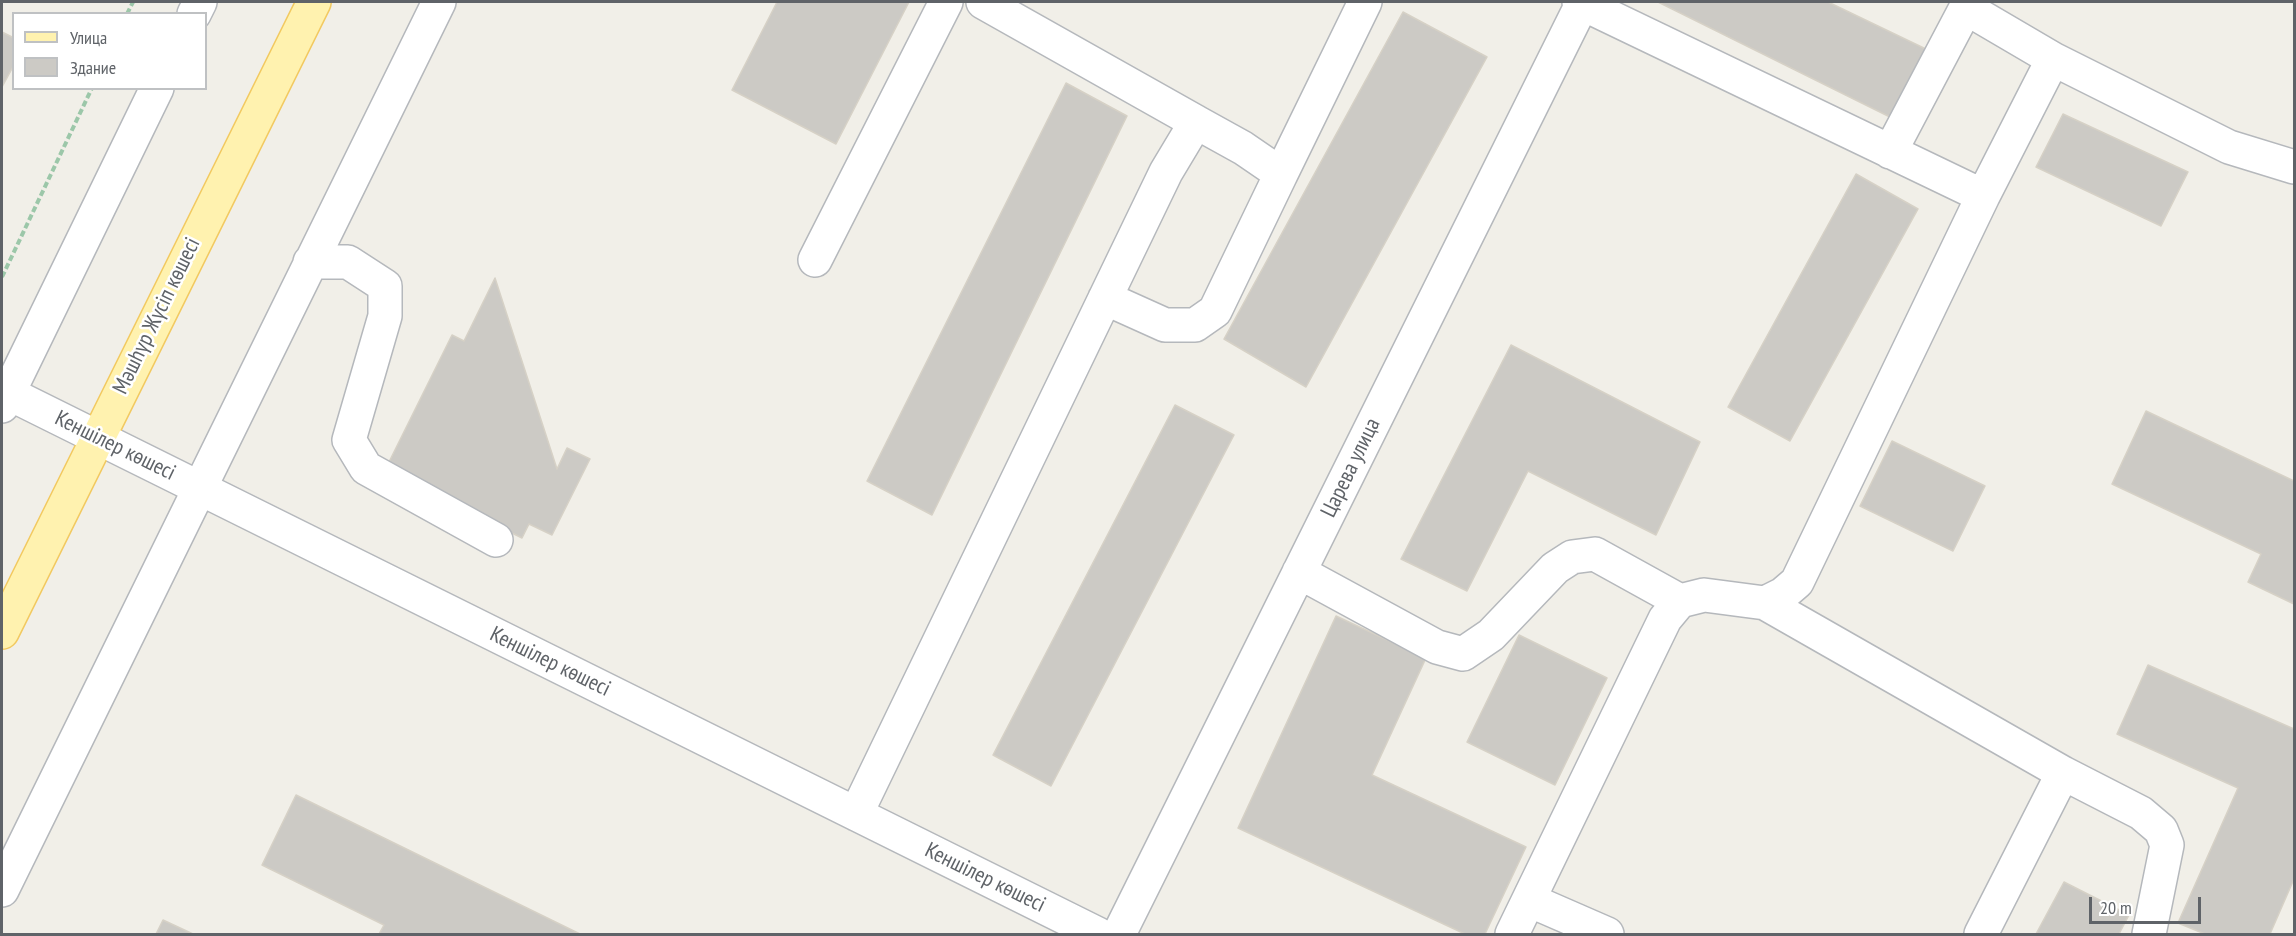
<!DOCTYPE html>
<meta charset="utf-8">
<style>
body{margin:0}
#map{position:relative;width:2296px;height:936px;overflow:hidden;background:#f1efe8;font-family:"PT Sans Narrow",sans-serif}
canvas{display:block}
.frame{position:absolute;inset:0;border:3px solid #5f6368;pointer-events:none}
.legend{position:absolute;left:12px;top:12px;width:195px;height:78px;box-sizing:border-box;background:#fff;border:2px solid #bfc1c3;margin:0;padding:8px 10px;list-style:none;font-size:18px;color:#5f6368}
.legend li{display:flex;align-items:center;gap:12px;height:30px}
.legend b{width:30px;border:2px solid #bfc1c3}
.scale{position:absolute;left:2089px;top:897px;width:112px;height:27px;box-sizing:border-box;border:3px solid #5f6368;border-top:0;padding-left:8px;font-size:18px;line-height:21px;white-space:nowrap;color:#5f6368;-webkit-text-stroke:4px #fff;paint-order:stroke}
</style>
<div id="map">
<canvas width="2296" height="936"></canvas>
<div class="frame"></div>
<ul class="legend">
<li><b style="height:8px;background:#fff2af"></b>Улица</li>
<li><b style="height:16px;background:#cccac5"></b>Здание</li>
</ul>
<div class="scale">20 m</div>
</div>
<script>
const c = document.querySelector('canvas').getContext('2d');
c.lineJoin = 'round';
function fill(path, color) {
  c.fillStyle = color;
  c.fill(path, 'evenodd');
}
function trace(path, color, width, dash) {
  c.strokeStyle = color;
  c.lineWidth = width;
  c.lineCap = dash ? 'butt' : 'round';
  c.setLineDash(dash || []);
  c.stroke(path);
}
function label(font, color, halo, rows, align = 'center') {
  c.font = font + ' "PT Sans Narrow",sans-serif';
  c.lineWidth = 5;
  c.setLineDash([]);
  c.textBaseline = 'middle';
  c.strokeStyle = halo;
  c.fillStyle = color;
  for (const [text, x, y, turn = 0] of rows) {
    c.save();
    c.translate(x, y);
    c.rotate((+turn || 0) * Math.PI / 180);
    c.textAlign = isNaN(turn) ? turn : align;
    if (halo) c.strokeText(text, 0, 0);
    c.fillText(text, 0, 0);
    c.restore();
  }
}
const building = new Path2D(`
 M 777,2 L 909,2 L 836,144 L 732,90 Z
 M 1658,2 L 1828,2 L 1930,51 L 1896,120 Z
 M 1403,12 L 1487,57 L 1306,387 L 1224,339 Z
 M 2,32 L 14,38 L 14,65 L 2,87 Z
 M 1066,83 L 1127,116 L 932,515 L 867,481 Z
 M 2063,114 L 2188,172 L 2161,226 L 2036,167 Z
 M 1856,174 L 1918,209 L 1790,441 L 1728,407 Z
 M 495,278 L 557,469 L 567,448 L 590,459 L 552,535 L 529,524 L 522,538 L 385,470 L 452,335 L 464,341 Z
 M 1511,345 L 1700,442 L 1656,535 L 1528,471 L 1467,591 L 1401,559 Z
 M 1175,405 L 1234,435 L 1051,786 L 993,755 Z
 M 2146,411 L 2294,481 L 2294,604 L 2248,582 L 2261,554 L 2112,484 Z
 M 1892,441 L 1985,486 L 1953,551 L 1860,506 Z
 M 1336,616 L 1426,658 L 1372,775 L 1526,847 L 1485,934 L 1465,934 L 1238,828 Z
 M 1519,635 L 1607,678 L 1555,785 L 1467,742 Z
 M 2148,665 L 2294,729 L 2294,879 L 2270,934 L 2205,934 L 2178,923 L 2238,788 L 2117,734 Z
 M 296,795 L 580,934 L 379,934 L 384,925 L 262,865 Z
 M 2064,882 L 2129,915 L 2119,934 L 2036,934 Z
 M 163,920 L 193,934 L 156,934 Z`);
fill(building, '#cccac5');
trace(building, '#d6d1c6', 1.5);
const minor = new Path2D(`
 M 1579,2 L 1983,196
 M 1966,8 L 2053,59
 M 194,14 L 200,2
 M 1196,122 L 1243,148 L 1281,174 L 1365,2
 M 1890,152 L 1969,2
 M 815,260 L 946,2
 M 310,262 L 348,262 L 385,286 L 385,316 L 349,440 L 366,468 L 496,540
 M 1105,298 L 1165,325 L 1195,325 L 1215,311 L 1281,174
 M 2,390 L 1098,934
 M 2,406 L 157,88
 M 1299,572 L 1437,647 L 1463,654 L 1491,635 L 1555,568 L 1572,557 L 1595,554 L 1680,601
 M 1765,603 L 2063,773 L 1981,934
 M 2063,773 L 2141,813 L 2161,830 L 2167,845 L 2149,934
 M 856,814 L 1166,172 L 1196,122 L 983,2
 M 2,890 L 439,2
 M 1529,900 L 1607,934
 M 1119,934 L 1583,2
 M 1512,934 L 1665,619 L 1680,601 L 1704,595 L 1765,603 L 1783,594 L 1797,582 L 1983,196 L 2053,59 L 2229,147 L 2294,167`);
const major = new Path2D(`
 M 2,632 L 314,2`);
trace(minor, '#b5b8bc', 36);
trace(major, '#f2c960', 36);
trace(new Path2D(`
 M 127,14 L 133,2
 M 2,277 L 92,88`), '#9cc7a9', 4, [6, 3]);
trace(minor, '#fff', 33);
trace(major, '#fff2af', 33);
label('22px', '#5f6368', '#fff', [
 ["Мәшһүр Жүсіп көшесі",157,316,-64],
 ["Кеншілер көшесі",115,446,26],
 ["Царева улица",1351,468,-64],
 ["Кеншілер көшесі",550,662,26],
 ["Кеншілер көшесі",985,878,26]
]);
</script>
